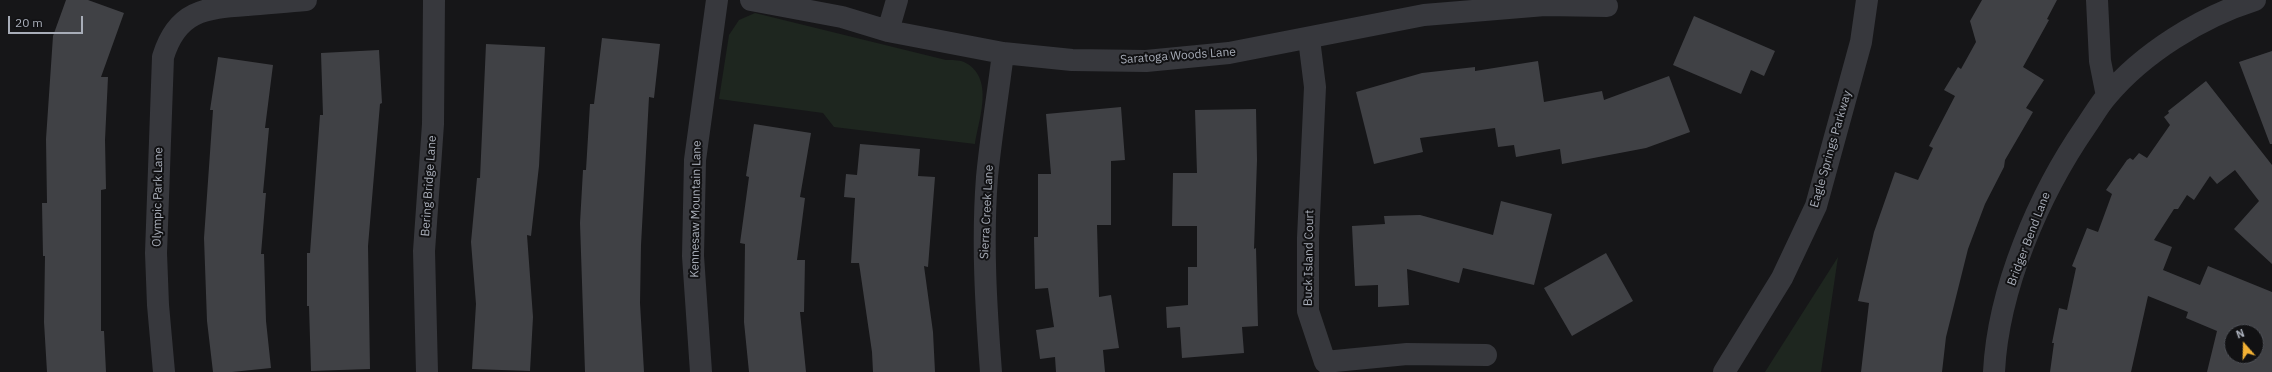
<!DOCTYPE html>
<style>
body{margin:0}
#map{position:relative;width:2272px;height:372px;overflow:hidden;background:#161618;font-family:"IBM Plex Sans",sans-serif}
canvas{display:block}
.north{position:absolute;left:2224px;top:324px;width:40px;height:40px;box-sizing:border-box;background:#111113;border:1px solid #4d4f55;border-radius:50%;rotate:340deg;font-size:11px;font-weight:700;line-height:16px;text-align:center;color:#a8adb8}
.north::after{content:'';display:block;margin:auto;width:14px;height:18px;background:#f2b134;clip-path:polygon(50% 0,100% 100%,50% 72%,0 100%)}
.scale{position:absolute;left:8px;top:16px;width:75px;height:18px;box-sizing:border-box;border:2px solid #a8adb8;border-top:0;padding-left:5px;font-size:12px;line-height:14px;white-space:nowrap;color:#a8adb8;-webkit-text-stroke:3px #111113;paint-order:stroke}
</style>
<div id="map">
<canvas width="2272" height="372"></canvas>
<div class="north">N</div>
<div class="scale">20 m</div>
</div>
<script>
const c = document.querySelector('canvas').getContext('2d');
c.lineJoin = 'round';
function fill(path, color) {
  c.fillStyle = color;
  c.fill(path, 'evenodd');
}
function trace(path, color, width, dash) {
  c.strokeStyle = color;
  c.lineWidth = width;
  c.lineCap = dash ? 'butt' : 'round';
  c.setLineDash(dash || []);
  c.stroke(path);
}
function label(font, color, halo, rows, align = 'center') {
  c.font = font + ' "IBM Plex Sans",sans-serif';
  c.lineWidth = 4;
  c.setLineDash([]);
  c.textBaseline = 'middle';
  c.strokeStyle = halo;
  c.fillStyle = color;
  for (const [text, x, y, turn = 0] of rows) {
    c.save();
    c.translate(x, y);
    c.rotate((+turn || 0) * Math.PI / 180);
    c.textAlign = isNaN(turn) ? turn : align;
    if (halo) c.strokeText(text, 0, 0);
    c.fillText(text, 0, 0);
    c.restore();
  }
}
fill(new Path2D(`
 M 755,13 L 946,60 C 951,60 959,60 964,62 C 995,77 979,118 975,144 L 834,127 L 823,113 L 719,99 L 729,35 L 739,20 Z
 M 1838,257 L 1821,372 L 1765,372 Z`), '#1e261f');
fill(new Path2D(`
 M 66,0 L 88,0 L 124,13 L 101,77 L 108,77 L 105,140 L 106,189 L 101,190 L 101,331 L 104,331 L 106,372 L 47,372 L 44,322 L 45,256 L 43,256 L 42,203 L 47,203 L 46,139 L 53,36 Z
 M 1982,0 L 2057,0 L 2047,19 L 2049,20 L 2023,67 L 2044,80 L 2026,108 L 2033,112 L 2005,160 L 2004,167 L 1985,204 L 1968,249 L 1946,337 L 1942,372 L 1861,372 L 1869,303 L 1858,301 L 1874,232 L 1895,172 L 1918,180 L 1933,148 L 1929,146 L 1955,96 L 1944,90 L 1958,67 L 1961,69 L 1976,42 L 1970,21 Z
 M 1694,16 L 1775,51 L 1764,76 L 1751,70 L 1741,94 L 1673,65 Z
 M 602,38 L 660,44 L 654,98 L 649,97 L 641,245 L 640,303 L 644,372 L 585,372 L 580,223 L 583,170 L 586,170 L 590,104 L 594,104 Z
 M 486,44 L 545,47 L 539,166 L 531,236 L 527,235 L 533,317 L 530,371 L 472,369 L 476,304 L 471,242 L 477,178 L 480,178 Z
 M 379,50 L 382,103 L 380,104 L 368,246 L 370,369 L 311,371 L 309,306 L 307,306 L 307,253 L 310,253 L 320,115 L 323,115 L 321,53 Z
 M 2272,51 L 2272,144 L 2270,144 L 2239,62 Z
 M 218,57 L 273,65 L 265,128 L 269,128 L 263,193 L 266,193 L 261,254 L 264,254 L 266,321 L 271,368 L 232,372 L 213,372 L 207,321 L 204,238 L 213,110 L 210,110 Z
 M 1538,61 L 1544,102 L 1602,91 L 1604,100 L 1669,76 L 1690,132 L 1646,148 L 1562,164 L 1560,149 L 1516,157 L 1514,145 L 1498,147 L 1495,128 L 1420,138 L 1423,152 L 1374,164 L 1356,92 L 1422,73 L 1475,67 L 1475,71 Z
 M 2206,81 L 2272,165 L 2272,264 L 2234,229 L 2259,201 L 2235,170 L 2217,184 L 2210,176 L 2194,200 L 2187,195 L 2178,209 L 2174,209 L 2154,240 L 2172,247 L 2163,270 L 2200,285 L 2208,266 L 2272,292 L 2272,372 L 2207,372 L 2217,331 L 2186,318 L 2188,312 L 2148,296 L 2131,372 L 2050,372 L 2054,343 L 2052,343 L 2059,308 L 2067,310 L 2076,268 L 2072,266 L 2087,228 L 2098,232 L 2112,194 L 2106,190 L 2127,160 L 2130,158 L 2133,160 L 2139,153 L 2147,158 L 2170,125 L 2164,117 L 2169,113 L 2168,111 ZM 2232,332 L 2256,332 L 2256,356 L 2232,356 Z
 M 1121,107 L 1125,160 L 1111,161 L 1111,225 L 1097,225 L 1099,297 L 1111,295 L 1119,348 L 1103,350 L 1105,372 L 1056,372 L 1055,357 L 1040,359 L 1036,330 L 1054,327 L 1048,288 L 1035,289 L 1034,237 L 1038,237 L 1038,174 L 1051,174 L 1046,114 Z
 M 1256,109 L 1257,160 L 1254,249 L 1256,248 L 1258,326 L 1242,327 L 1244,353 L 1182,358 L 1180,327 L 1167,328 L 1166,307 L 1188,305 L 1188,267 L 1197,267 L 1197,226 L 1172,226 L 1173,173 L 1197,173 L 1195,110 Z
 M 754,124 L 811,133 L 800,197 L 805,198 L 797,260 L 805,260 L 804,312 L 800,312 L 806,372 L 749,372 L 744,322 L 745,244 L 740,243 L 749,177 L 746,176 Z
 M 860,144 L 920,149 L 918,176 L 935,177 L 928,267 L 924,266 L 933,332 L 935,372 L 873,372 L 872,352 L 859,263 L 851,263 L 855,198 L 844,197 L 846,174 L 857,175 Z
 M 1501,201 L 1552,214 L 1534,285 L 1463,268 L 1459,283 L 1407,269 L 1409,305 L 1378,307 L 1378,285 L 1355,286 L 1352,226 L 1385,224 L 1384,216 L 1420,215 L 1493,235 Z
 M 1606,253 L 1633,301 L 1572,336 L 1544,288 Z`), '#404145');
trace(new Path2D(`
 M 751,0 L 842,17 L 888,31 L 1003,53 L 1072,60 L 1146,61 L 1229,53 L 1424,15 L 1545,5 L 1607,6
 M 2097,0 L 2100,61 L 2107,96
 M 888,31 L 897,0
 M 1309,39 L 1315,87 L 1308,238 L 1308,311 L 1325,362 L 1407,354 L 1486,355
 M 164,372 L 158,305 L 156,253 L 163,57 C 177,11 204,8 247,5 C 266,3 286,2 306,0
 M 427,372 L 424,251 L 433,124 L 434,0
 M 701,372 L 693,256 L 695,160 L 717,0
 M 991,372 C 986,307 982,242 987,177 C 991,136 998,94 1003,53
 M 1994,372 C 1998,289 2039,194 2086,126 C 2093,116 2099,105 2107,96 C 2143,53 2201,17 2255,0`), '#37383d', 22);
trace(new Path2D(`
 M 1724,372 L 1782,278 L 1816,206 L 1861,42 L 1867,0`), '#37383d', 22);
label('12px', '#a8adb8', '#111113', [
 ["Saratoga Woods Lane",1178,56,-4],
 ["Eagle Springs Parkway",1831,149,-74],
 ["Bering Bridge Lane",429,186,-86],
 ["Olympic Park Lane",158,197,-89],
 ["Kennesaw Mountain Lane",696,209,-89],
 ["Sierra Creek Lane",987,212,-87],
 ["Bridger Bend Lane",2029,239,-69],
 ["Buck Island Court",1309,258,-89]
]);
</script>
